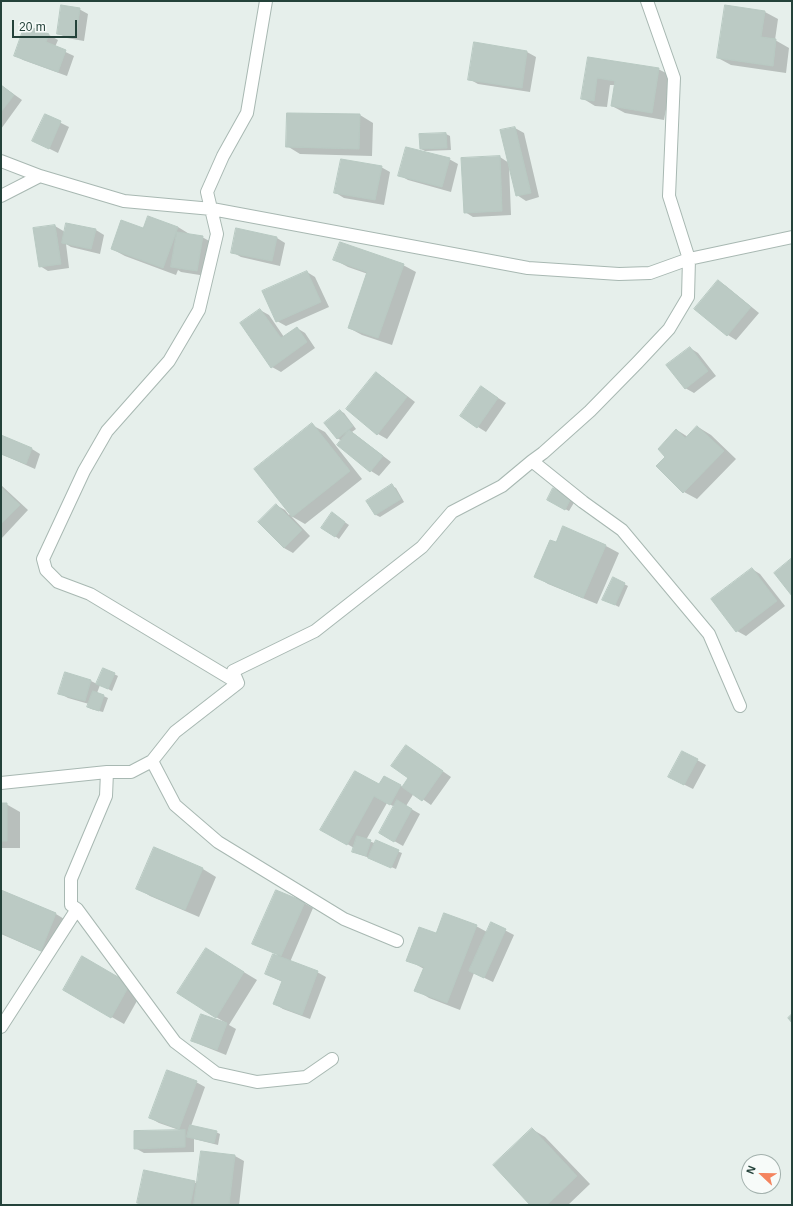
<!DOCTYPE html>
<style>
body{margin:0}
#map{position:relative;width:793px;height:1206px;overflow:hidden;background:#e6efeb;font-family:Helvetica,sans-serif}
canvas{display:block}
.frame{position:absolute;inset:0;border:2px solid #24423a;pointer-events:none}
.north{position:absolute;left:741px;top:1154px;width:40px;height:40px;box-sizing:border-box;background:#f7fbf9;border:1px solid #a3b1ad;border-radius:50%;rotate:292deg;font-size:11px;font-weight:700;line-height:16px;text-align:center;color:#24423a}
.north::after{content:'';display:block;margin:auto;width:14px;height:18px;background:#f4845f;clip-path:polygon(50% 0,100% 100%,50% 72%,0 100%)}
.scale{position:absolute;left:12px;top:20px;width:65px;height:18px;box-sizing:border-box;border:2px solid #24423a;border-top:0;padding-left:5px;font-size:12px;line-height:14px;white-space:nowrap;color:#24423a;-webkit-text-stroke:3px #f7fbf9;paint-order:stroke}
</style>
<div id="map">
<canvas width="793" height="1206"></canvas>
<div class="frame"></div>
<div class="north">N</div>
<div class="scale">20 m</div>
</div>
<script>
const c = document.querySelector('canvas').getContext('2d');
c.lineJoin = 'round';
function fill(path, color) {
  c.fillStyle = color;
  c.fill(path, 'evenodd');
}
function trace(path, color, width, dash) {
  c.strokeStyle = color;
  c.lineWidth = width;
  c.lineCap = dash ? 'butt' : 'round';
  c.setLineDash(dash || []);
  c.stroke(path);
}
fill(new Path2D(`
 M 79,9 L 88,14 L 84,41 L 67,38 L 58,33 Z
 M 765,12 L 778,19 L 775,40 L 789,48 L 786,73 L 731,65 L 718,58 Z
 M 25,26 L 49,35 L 58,40 L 55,47 L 74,56 L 67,76 L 23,60 L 15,55 Z
 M 475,43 L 527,52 L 536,57 L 530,92 L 478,84 L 469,79 Z
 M 588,58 L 658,69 L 672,76 L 664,120 L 625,113 L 612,106 L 616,85 L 610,85 L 607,107 L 595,106 L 582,98 Z
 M 1,85 L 22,100 L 1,129 Z
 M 45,115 L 69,127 L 58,153 L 34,141 Z
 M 360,115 L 373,123 L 372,156 L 300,154 L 287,146 Z
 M 515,128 L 524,133 L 539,197 L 526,201 L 517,195 L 509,165 L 511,215 L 473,217 L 465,212 L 500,157 L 509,163 Z
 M 446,134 L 450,136 L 451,150 L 425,151 L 421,149 Z
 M 449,159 L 458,164 L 451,192 L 408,180 L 399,175 Z
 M 381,167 L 390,172 L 384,205 L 344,198 L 336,193 Z
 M 55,226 L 65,232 L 96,230 L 104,235 L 100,254 L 71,247 L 66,244 L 69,268 L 48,271 L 40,266 L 34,229 Z
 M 178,227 L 191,235 L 202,237 L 211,242 L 206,276 L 181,272 L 178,270 L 176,275 L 125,256 L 112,249 L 144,229 Z
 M 277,238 L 285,243 L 280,266 L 241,257 L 232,252 Z
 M 335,260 L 403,265 L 416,272 L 392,345 L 362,335 L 349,328 L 368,274 L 348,267 Z
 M 307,272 L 315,277 L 329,307 L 286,326 L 277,321 L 264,292 Z
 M 718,281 L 726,286 L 759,313 L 736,340 L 728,335 Z
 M 260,310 L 269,315 L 284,337 L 297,328 L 305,333 L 315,348 L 281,372 L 272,367 Z
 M 690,348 L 698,353 L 716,376 L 694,393 L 685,388 Z
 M 376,373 L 384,378 L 415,402 L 387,439 L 378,434 L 347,409 Z
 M 481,387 L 506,403 L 486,432 L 478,427 Z
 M 340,411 L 344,413 L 356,429 L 352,432 L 391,462 L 379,476 L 371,471 L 342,441 L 337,438 Z
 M 312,425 L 325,432 L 362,479 L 305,524 L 291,516 L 310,536 L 293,553 L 284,548 L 259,522 L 276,505 L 285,510 L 289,515 L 290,514 Z
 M 698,427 L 711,435 L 736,459 L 697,499 L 684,492 L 667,457 L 677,430 L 688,437 Z
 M 1,436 L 32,449 L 40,454 L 35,469 L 1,454 Z
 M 1,485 L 28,510 L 1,539 Z
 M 392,486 L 396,488 L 404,502 L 380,517 L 376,515 L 367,501 Z
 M 553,490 L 575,501 L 569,511 L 548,500 Z
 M 336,516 L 349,525 L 339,539 L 335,536 Z
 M 563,527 L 606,546 L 619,553 L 597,604 L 548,584 L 535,576 L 556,543 Z
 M 752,569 L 760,574 L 785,606 L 746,636 L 737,631 Z
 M 624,584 L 628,586 L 619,607 L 607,601 Z
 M 65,673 L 91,681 L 97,684 L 114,674 L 118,676 L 112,691 L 100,685 L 97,693 L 108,698 L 103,712 L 91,709 L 88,707 L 89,704 L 68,698 L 59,693 Z
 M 414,751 L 451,777 L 431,805 L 414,793 L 406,806 L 420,814 L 403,846 L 380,833 L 395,807 L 387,803 L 366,840 L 402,853 L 396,869 L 370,858 L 358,854 L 354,852 L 354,848 L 322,829 L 379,786 L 384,777 L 403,787 L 409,778 Z
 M 697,760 L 706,765 L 693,789 L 677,781 Z
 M 1,804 L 6,804 L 20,812 L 20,848 L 1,848 Z
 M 155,848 L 203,869 L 216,877 L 199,917 L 150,896 L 137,888 Z
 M 1,891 L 56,914 L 69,922 L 54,957 L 1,934 Z
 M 304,903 L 313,908 L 290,962 L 317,972 L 326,977 L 310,1019 L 283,1009 L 275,1004 L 283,982 L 266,974 L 278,955 L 253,943 Z
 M 491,923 L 514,935 L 493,982 L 474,973 L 460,1010 L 429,998 L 416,990 L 424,969 L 408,960 L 437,935 L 476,926 L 487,932 Z
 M 219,957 L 257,980 L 229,1025 L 236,1029 L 226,1055 L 201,1045 L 192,1040 L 226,1023 L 216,1017 Z
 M 82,958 L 142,992 L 124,1024 L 64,990 Z
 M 196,1082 L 205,1087 L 191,1126 L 216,1132 L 220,1134 L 218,1145 L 194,1139 L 194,1152 L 144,1153 L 135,1148 L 182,1131 L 159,1123 L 150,1118 Z
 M 532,1129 L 545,1137 L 590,1184 L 568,1205 L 532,1205 Z
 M 201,1152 L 235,1156 L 244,1161 L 239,1205 L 142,1205 L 138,1202 L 194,1182 L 198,1184 Z`), '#0003');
const building = new Path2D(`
 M 61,5 L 80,8 L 76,37 L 57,34 Z
 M 725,5 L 765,11 L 761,37 L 776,39 L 773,66 L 717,58 Z
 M 25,25 L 49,34 L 46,42 L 66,50 L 58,72 L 14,56 Z
 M 474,42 L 527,51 L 522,88 L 468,80 Z
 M 588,57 L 659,68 L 652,113 L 611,106 L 615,81 L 597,78 L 594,101 L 581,99 Z
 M 1,85 L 14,95 L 1,112 Z
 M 287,113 L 360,114 L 359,149 L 286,147 Z
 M 45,114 L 61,121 L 49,149 L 32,141 Z
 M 515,127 L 531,193 L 516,196 L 500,130 Z
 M 446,133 L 447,148 L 420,149 L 419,134 Z
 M 406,147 L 450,158 L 442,187 L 398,176 Z
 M 500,156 L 502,211 L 464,213 L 461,158 Z
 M 341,159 L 382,166 L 375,200 L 334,193 Z
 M 148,216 L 178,227 L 163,268 L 111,249 L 121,220 L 143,228 Z
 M 66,223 L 96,229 L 91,249 L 62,243 Z
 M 55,225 L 61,264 L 39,267 L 33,228 Z
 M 236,228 L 277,237 L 272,261 L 231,253 Z
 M 177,232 L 203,236 L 197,271 L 171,267 Z
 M 340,242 L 404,264 L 378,338 L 348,328 L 367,272 L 333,260 Z
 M 307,271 L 321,302 L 276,322 L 262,291 Z
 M 718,280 L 751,307 L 727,336 L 694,309 Z
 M 260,309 L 281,338 L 297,327 L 307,342 L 271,368 L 240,323 Z
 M 690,347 L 708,371 L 685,389 L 666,365 Z
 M 376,372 L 407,397 L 377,435 L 346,409 Z
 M 481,386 L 498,398 L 477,428 L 460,416 Z
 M 340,410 L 353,426 L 337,439 L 324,423 Z
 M 312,423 L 350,471 L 292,517 L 254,469 Z
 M 697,426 L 724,451 L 683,493 L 656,466 L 665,457 L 658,449 L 676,429 L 685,438 Z
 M 349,430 L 383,456 L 370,472 L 337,445 Z
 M 1,435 L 32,448 L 26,464 L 1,454 Z
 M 392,484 L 401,499 L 375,515 L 366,501 Z
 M 1,487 L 20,505 L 1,524 Z
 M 553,488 L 571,498 L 565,510 L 547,500 Z
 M 276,504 L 302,530 L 284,548 L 258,522 Z
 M 332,512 L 345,522 L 335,537 L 321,528 Z
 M 563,526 L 606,545 L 583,598 L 534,577 L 550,540 L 556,542 Z
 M 792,558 L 792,596 L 774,573 Z
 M 752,568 L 777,601 L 736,632 L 711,599 Z
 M 613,577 L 625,583 L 615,605 L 602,600 Z
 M 103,668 L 115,673 L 108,689 L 96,684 Z
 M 65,672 L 91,680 L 85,701 L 58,694 Z
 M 93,691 L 104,695 L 99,711 L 87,707 Z
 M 406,745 L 443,771 L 422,801 L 402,787 L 408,778 L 391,766 Z
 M 682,751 L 698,759 L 684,785 L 668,777 Z
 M 355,771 L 379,784 L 384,776 L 401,785 L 390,805 L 374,796 L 347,845 L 320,830 Z
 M 397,800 L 412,809 L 394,842 L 379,833 Z
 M 1,803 L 7,803 L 7,841 L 1,841 Z
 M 357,836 L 371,840 L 366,856 L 352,852 Z
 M 376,840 L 399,850 L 391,868 L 368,858 Z
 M 154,847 L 203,868 L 185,910 L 136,889 Z
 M 1,890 L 56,913 L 41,951 L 1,933 Z
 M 276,890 L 305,902 L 281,956 L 252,944 Z
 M 444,913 L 477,925 L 447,1003 L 414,991 L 424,967 L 406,961 L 419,927 L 436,933 Z
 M 491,922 L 506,929 L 484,978 L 469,971 Z
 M 206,948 L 244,972 L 216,1018 L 177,993 Z
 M 273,954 L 318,971 L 302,1015 L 273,1004 L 282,981 L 265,974 Z
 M 82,956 L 130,984 L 111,1018 L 63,990 Z
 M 201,1014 L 227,1023 L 217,1050 L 191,1041 Z
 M 792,1014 L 792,1023 L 788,1018 Z
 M 167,1070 L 197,1081 L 179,1129 L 149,1118 Z
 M 190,1125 L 217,1131 L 214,1143 L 187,1137 Z
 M 532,1128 L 577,1176 L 547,1205 L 530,1205 L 493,1165 Z
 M 185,1130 L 185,1147 L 134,1149 L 134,1131 Z
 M 201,1151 L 235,1155 L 229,1205 L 194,1205 Z
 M 144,1170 L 195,1181 L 190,1205 L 147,1205 L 137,1203 Z`);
fill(building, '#bbcac4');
trace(building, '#b8c9c2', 1);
const minor = new Path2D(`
 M 1,161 L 40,176 L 124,201 L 212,209 L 528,268 L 619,274 L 650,273 L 689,259 L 792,237
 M 1,196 L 40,176
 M 532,461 L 543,453 L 590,411 L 638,362 L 669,329 L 688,297 L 689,259 L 669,196 L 674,78 L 647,1
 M 238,683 L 90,594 L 58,582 L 46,570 L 43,559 L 84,471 L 107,431 L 169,361 L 199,310 L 217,234 L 207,192 L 223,156 L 247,113 L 266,1
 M 152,761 L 175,805 L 218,842 L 344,919 L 397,941
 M 107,772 L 106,796 L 71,879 L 71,905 L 77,909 L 175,1042 L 216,1073 L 257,1082 L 306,1077 L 332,1059
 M 1,783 L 107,772 L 131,772 L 152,761 L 175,732 L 238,683 L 233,671 L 315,631 L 422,547 L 452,512 L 502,486 L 532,461 L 583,502 L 622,530 L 709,634 L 740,706
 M 1,1027 L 77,909`);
trace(minor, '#a8b8b2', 14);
trace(minor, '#fff', 12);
</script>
